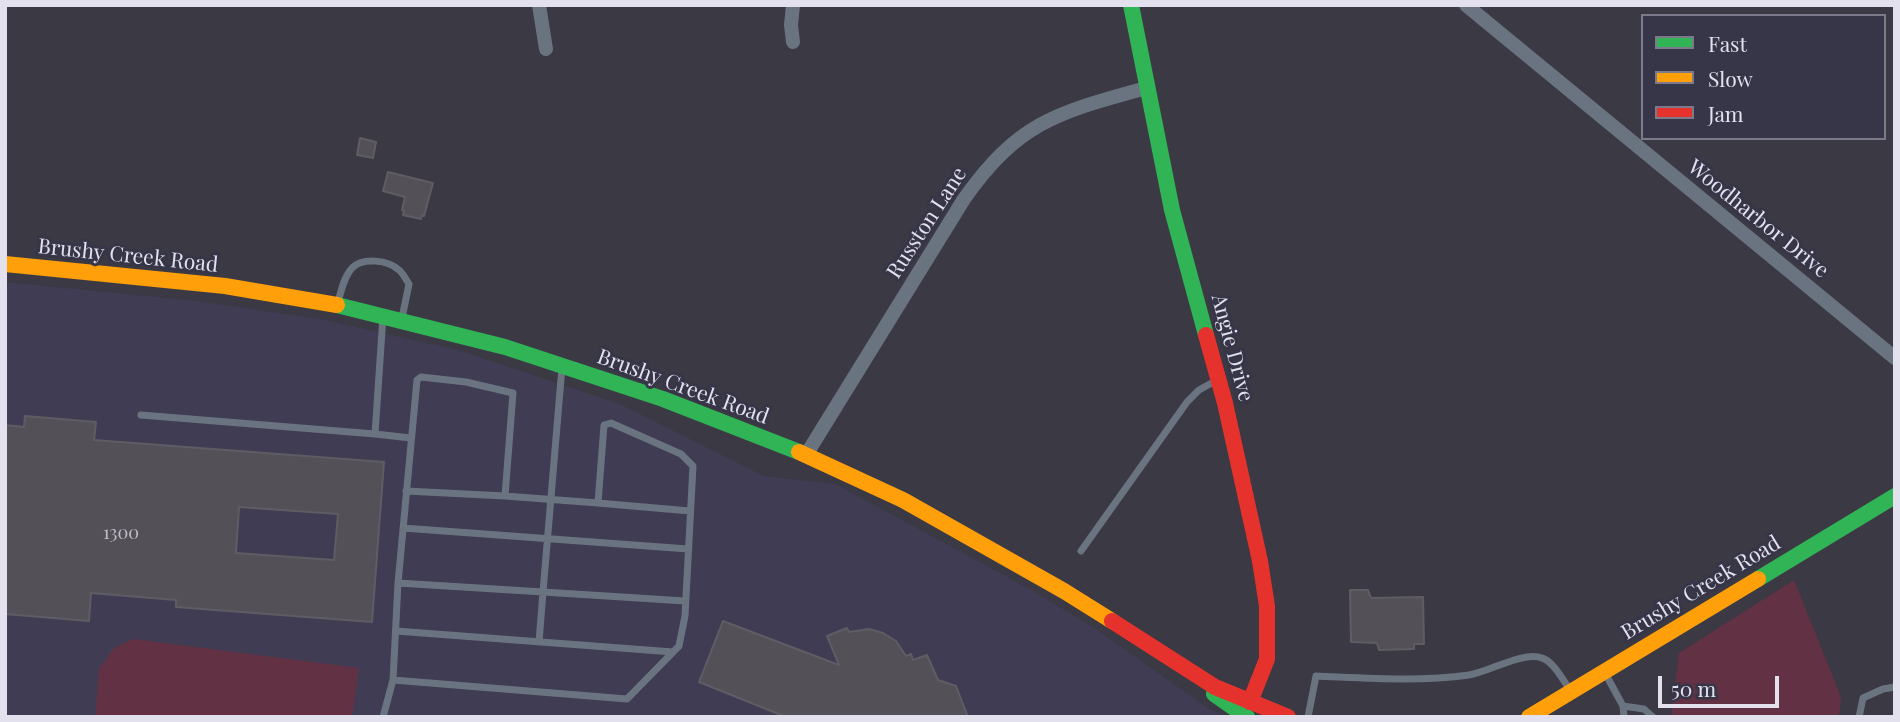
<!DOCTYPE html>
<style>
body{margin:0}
#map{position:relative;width:1900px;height:722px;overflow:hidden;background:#3a3944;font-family:"Playfair Display",serif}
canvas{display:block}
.frame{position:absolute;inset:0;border:7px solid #e2e1ed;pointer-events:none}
.legend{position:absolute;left:1641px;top:14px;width:245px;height:126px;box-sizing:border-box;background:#373548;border:2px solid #7b7a8a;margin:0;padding:9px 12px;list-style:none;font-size:21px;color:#e2e1ed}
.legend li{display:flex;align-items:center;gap:14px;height:35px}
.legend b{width:35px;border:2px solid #7b7a8a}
.scale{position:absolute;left:1658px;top:676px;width:121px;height:32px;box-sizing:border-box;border:4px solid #e2e1ed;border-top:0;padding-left:9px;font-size:21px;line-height:24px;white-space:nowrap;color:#e2e1ed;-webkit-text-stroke:5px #373548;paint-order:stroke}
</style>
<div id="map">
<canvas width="1900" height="722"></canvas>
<div class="frame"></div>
<ul class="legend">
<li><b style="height:9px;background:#30b455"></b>Fast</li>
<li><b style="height:9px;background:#ff9f0a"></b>Slow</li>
<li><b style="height:9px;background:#e5322d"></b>Jam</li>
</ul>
<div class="scale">50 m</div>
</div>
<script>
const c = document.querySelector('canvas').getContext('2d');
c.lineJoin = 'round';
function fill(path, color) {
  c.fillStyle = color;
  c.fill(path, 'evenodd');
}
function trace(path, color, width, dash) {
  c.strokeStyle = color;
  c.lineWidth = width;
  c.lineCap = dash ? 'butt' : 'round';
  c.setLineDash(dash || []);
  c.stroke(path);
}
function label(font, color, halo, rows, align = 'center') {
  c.font = font + ' "Playfair Display",serif';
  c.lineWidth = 6;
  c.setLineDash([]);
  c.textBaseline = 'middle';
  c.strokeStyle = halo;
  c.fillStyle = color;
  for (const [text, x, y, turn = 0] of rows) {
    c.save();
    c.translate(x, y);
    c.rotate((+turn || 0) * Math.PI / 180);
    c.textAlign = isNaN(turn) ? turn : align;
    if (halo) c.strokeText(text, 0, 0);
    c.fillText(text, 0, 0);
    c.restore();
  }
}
fill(new Path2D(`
 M 5,282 L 197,301 L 320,319 L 458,350 L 622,405 L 764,476 L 835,484 L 1026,587 L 1096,629 L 1209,709 L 1227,717 L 5,717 Z`), '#3f3c54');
fill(new Path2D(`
 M 1794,580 L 1841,697 L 1839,717 L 1671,717 L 1679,653 Z
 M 133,639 L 359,668 L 352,717 L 95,717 L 99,669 L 114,648 Z`), '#623244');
const building = new Path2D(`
 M 360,138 L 376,142 L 373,158 L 357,155 Z
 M 388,172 L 433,183 L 424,216 L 422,215 L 421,219 L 403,215 L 404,211 L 402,210 L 405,197 L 383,191 Z
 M 25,416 L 96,422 L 94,440 L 384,462 L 372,622 L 176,607 L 176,600 L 91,593 L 89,621 L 5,614 L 5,425 L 24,427 ZM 239,507 L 338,514 L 334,560 L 236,553 Z
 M 1350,590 L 1368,590 L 1371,598 L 1423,597 L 1424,644 L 1414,644 L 1414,649 L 1379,650 L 1377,643 L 1351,642 Z
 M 723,621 L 839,665 L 827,636 L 847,628 L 849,632 L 869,629 L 883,633 L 896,641 L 906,656 L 911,654 L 913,660 L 927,655 L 938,680 L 956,686 L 968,717 L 786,717 L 699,682 Z`);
fill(building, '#545058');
trace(building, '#605c64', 2);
trace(new Path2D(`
 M 337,305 C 341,293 343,278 352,268 C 363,257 388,260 399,270 C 403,273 406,280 409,284 L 402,318
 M 141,415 L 375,434 L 383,316
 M 375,434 L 411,438
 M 406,491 L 505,496
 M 598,503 L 690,511
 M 403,528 L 688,549
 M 1081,551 L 1187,402 L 1199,390 L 1217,380
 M 398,583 L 393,680 L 627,699 L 679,646 L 685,616 L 693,466 L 681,454 L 611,423 L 604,425 L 598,503 L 505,496 L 513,393 L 466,382 L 421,377 L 417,380 L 398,583 L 543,592 L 562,367
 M 396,631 L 673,652
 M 539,642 L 543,592 L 685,601
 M 1605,673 L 1623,706 L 1624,717
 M 1623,706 L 1644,709 L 1653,717
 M 383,717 L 393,680
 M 1308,717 L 1316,676 C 1366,678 1419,682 1469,675 C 1489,672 1523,651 1542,658 C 1553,661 1563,680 1570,690
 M 1859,717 L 1863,698 L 1883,689 L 1895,687`), '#6a7481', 7);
trace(new Path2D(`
 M 539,5 L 546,49
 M 1466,5 L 1895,358
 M 793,42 L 791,25 L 793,5
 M 806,455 L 964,199 C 1019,121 1059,112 1146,88`), '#6a7481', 14);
trace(new Path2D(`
 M 1131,5 L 1172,210 L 1206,335
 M 337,305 L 505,347 L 663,399 L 799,452
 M 1758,579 L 1895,496
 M 1214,694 L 1247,717`), '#30b455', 16);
trace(new Path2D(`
 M 5,264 L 225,286 L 337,305
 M 799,452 L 903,500 L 1064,591 L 1112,621
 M 1529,717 L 1758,579`), '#ff9f0a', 16);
trace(new Path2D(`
 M 1206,335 L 1225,403 L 1260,561 L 1267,606 L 1267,659 L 1250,702
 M 1112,621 L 1215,687 L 1288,717`), '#e5322d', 16);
label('18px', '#bebdc8', null, [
 ["1300",121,533]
]);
label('21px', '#e2e1ed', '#373548', [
 ["Woodharbor Drive",1758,219,39],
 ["Russton Lane",927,223,-57],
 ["Brushy Creek Road",128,256,6],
 ["Angie Drive",1232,348,75],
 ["Brushy Creek Road",683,387,20],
 ["Brushy Creek Road",1701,588,-31]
]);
</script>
